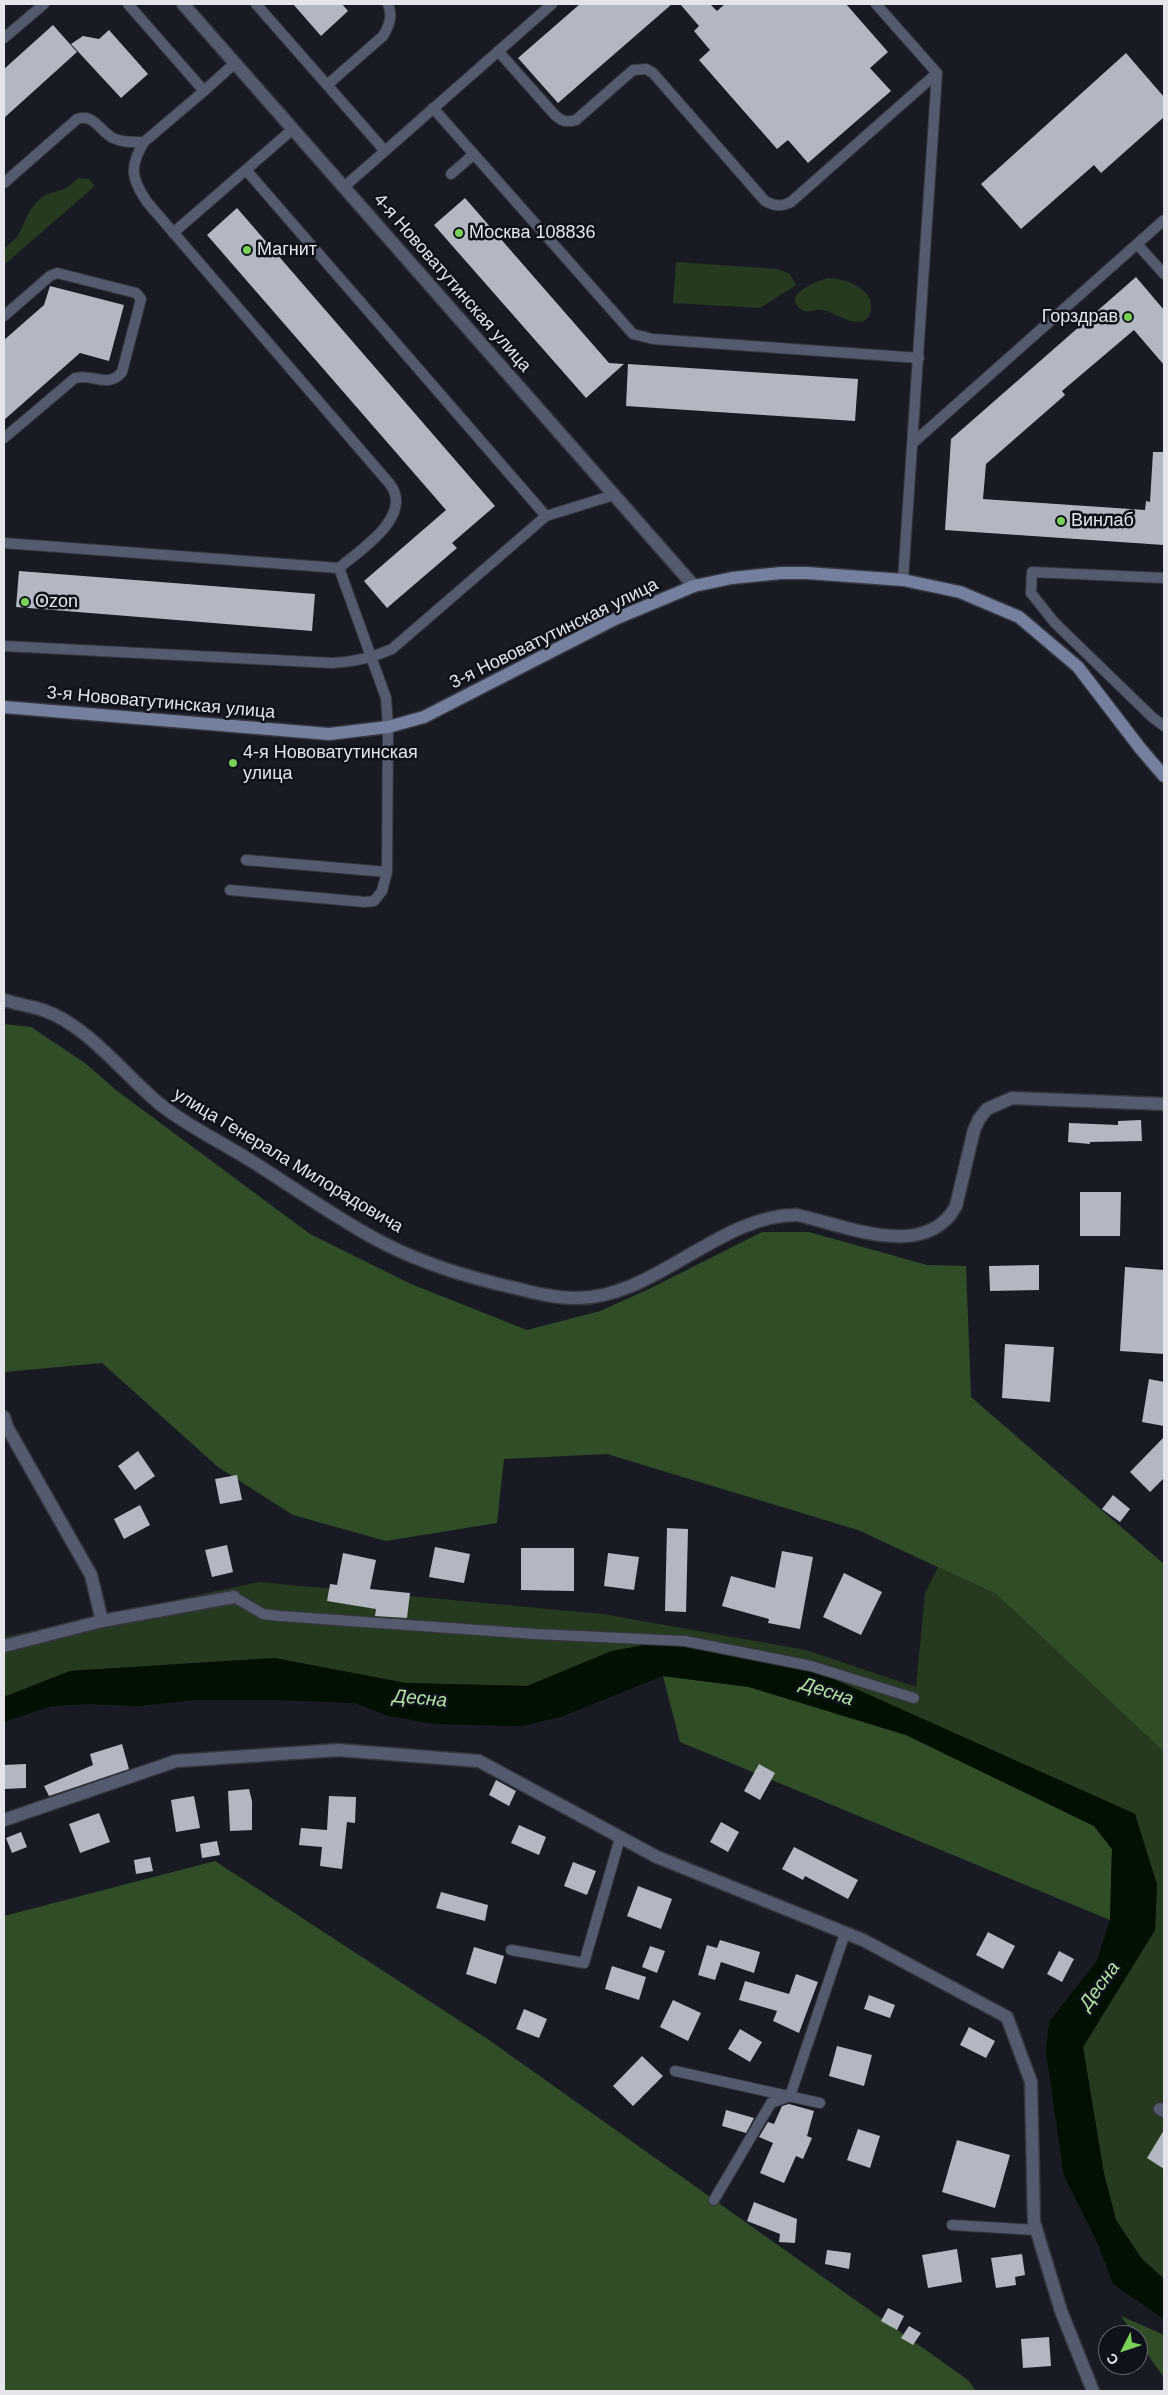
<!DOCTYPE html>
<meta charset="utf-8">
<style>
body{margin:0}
#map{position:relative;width:1168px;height:2395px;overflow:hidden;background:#181b23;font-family:Helvetica,sans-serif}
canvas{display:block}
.frame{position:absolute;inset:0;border:5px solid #e3e5eb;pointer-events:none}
.north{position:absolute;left:1098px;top:2325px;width:50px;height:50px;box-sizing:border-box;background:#0f121a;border:1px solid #64666e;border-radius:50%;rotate:229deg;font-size:14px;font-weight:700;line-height:20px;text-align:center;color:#e3e5eb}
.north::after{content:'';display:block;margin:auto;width:18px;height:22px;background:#7ad157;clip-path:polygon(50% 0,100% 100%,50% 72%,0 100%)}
</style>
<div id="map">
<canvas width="1168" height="2395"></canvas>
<div class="frame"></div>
<div class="north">С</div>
</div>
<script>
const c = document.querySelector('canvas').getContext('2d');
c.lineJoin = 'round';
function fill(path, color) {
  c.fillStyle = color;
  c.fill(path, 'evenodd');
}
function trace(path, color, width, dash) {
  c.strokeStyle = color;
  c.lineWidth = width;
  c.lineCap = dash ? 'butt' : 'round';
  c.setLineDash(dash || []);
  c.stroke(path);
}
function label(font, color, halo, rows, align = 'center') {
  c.font = font + ' Helvetica,sans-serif';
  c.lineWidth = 5;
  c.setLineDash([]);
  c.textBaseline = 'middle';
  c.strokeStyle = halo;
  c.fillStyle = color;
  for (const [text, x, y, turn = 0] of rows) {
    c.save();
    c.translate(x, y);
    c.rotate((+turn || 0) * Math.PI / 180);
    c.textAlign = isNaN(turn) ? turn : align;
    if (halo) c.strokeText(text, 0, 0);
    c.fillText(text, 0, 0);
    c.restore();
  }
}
fill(new Path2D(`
 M 78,178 L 89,179 L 95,186 L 4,265 L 4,248 C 25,236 21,220 35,204 C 43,193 54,193 66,188 C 70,186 74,181 78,178 Z
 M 676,262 L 777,269 L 790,274 L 796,285 L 760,308 L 673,303 Z
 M 829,278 C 844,278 875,289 871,310 C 865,337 834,310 821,310 C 814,309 809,314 802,310 C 780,295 818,280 829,278 Z
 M 938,1567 L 996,1594 L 1164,1752 L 1164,2279 L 1142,2259 L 1116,2220 L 1104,2174 L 1083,2047 L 1155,1930 L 1157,1885 L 1135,1814 L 827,1676 L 612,1651 L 527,1686 L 406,1683 L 274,1658 L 70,1671 L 4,1697 L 4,1637 L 259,1582 L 603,1614 L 806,1650 L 916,1687 L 925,1593 Z`), '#253a1e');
fill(new Path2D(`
 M 4,1024 L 31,1027 L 85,1063 L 116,1090 L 310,1234 L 411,1284 L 527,1330 L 600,1311 L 651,1288 L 762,1232 L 809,1232 L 927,1265 L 966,1266 L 971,1397 L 1164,1564 L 1164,1752 L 996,1594 L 858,1530 L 607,1454 L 504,1459 L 497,1523 L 386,1541 L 293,1515 L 218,1467 L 102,1363 L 4,1372 Z
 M 663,1676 L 749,1687 L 906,1735 L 1094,1826 L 1112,1849 L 1110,1920 L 680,1742 Z
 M 215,1861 L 489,2040 L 968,2380 L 976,2391 L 4,2391 L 4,1916 Z
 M 1121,2316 L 1164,2335 L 1164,2378 L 1138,2340 L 1138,2335 L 1134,2335 Z`), '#314d27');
fill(new Path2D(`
 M 664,1641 L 714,1641 L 827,1676 L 1135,1814 L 1157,1885 L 1155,1930 L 1083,2047 L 1104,2174 L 1116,2220 L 1142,2259 L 1164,2279 L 1164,2319 L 1113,2284 L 1098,2244 L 1064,2176 L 1046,2052 L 1049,2022 L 1097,1961 L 1110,1920 L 1112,1849 L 1094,1826 L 906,1735 L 749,1687 L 663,1676 L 560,1717 L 521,1726 L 435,1724 L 389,1716 L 354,1703 L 281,1700 L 195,1700 L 138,1706 L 89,1704 L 52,1706 L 4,1722 L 4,1697 L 70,1671 L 274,1658 L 406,1683 L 527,1686 L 612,1651 Z`), '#011000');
fill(new Path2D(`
 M 293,4 L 342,4 L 348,11 L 321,36 Z
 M 580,4 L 672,4 L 558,103 L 518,58 Z
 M 680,4 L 710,4 L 717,11 L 725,4 L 846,4 L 888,52 L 870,68 L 891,91 L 808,163 L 788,140 L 777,149 L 699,60 L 710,50 L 694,31 L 699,26 Z
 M 53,25 L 77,52 L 4,118 L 4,69 Z
 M 109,30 L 148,74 L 121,98 L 71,44 L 83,36 L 99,39 Z
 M 1126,53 L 1164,97 L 1164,117 L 1101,173 L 1094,165 L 1021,229 L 981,184 Z
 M 465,198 L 609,363 L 624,364 L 586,398 L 434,225 Z
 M 237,208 L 495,506 L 452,543 L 457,548 L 387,608 L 364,581 L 446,510 L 207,235 Z
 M 1136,277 L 1164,310 L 1164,365 L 1134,330 L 1062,391 L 1065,395 L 986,464 L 983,499 L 1145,510 L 1146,501 L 1150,502 L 1153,452 L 1164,452 L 1164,545 L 945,530 L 951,439 Z
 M 50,286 L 124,305 L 109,361 L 80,353 L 4,420 L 4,340 L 44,305 Z
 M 628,364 L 858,379 L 855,421 L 626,406 Z
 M 19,571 L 315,594 L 312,631 L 16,607 Z
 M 1141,1120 L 1142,1141 L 1090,1142 L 1090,1144 L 1068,1142 L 1069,1123 L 1118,1125 L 1118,1121 Z
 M 1080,1192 L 1121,1192 L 1120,1236 L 1080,1236 Z
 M 1039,1265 L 1039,1290 L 990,1291 L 989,1266 Z
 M 1125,1267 L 1164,1270 L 1164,1354 L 1120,1351 Z
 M 1005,1344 L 1054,1347 L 1050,1402 L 1002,1398 Z
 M 1149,1379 L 1164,1382 L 1164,1426 L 1142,1422 Z
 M 1164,1437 L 1164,1478 L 1150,1492 L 1130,1472 Z
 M 138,1451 L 155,1476 L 135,1490 L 118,1466 Z
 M 237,1475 L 242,1500 L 220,1504 L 215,1479 Z
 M 1113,1495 L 1130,1509 L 1120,1522 L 1102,1509 Z
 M 140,1505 L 150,1525 L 124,1539 L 114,1519 Z
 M 667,1528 L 688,1529 L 686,1612 L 665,1611 Z
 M 227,1545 L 233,1572 L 212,1577 L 205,1550 Z
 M 435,1547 L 470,1554 L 464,1583 L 429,1577 Z
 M 521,1548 L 574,1548 L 574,1591 L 521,1590 Z
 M 782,1551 L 813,1557 L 800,1629 L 768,1623 L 769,1619 L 722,1606 L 731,1576 L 775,1588 Z
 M 343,1553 L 376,1560 L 370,1589 L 410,1593 L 407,1618 L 375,1616 L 376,1609 L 327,1601 L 330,1584 L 337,1585 Z
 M 608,1553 L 639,1557 L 634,1590 L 604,1586 Z
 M 844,1573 L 882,1592 L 861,1635 L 823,1617 Z
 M 122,1744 L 129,1769 L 49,1796 L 44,1786 L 93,1765 L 90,1754 Z
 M 26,1764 L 26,1788 L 4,1789 L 4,1765 Z
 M 759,1764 L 775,1773 L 760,1800 L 744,1791 Z
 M 496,1780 L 516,1791 L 509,1806 L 489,1795 Z
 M 249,1789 L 252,1801 L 252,1830 L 230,1831 L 228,1791 Z
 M 194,1796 L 200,1828 L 176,1832 L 171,1800 Z
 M 329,1796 L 356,1797 L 355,1823 L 347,1822 L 342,1869 L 320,1866 L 322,1847 L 299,1845 L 301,1828 L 327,1830 Z
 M 99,1813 L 110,1842 L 80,1853 L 69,1824 Z
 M 721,1822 L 739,1832 L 728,1852 L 710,1842 Z
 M 519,1825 L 546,1837 L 539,1855 L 511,1843 Z
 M 21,1832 L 27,1847 L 12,1853 L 6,1838 Z
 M 217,1841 L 220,1855 L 202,1858 L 200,1844 Z
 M 794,1847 L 858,1880 L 848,1899 L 805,1876 L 803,1880 L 782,1869 Z
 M 150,1857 L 153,1871 L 136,1874 L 134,1860 Z
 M 573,1862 L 596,1871 L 587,1895 L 564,1886 Z
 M 638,1886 L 672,1899 L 661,1929 L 627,1916 Z
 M 441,1892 L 488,1905 L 485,1921 L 436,1908 Z
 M 988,1932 L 1015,1946 L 1003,1969 L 976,1955 Z
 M 720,1940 L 760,1952 L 754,1973 L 721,1962 L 715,1980 L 698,1975 L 707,1945 L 717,1948 Z
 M 650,1946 L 665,1951 L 657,1973 L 642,1967 Z
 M 474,1947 L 504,1956 L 496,1984 L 466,1974 Z
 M 1059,1951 L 1074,1959 L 1062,1982 L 1047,1974 Z
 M 612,1966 L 646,1977 L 639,2000 L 605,1989 Z
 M 796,1974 L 818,1982 L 799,2033 L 773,2021 L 777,2011 L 739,2000 L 745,1981 L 789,1994 Z
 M 869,1995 L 895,2005 L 890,2018 L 864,2009 Z
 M 673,2000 L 701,2013 L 688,2041 L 660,2027 Z
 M 524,2009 L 547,2019 L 539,2038 L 516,2029 Z
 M 969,2027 L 995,2041 L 986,2058 L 960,2045 Z
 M 740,2029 L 762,2042 L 750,2062 L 728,2049 Z
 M 837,2046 L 872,2055 L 864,2086 L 829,2076 Z
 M 642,2056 L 663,2076 L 633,2106 L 613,2086 Z
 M 789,2104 L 814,2111 L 807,2136 L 812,2138 L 803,2159 L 796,2156 L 784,2183 L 760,2173 L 773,2143 L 759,2137 L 768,2122 L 774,2124 L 782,2106 Z
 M 726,2110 L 754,2118 L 746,2133 L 722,2126 Z
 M 858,2129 L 880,2136 L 870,2168 L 847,2160 Z
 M 1164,2130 L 1164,2169 L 1147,2158 Z
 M 957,2140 L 1010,2155 L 995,2208 L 942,2192 Z
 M 754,2202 L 797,2219 L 795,2243 L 779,2242 L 780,2234 L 747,2221 Z
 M 957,2249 L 962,2282 L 928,2288 L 922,2255 Z
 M 827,2250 L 851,2253 L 849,2269 L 825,2264 Z
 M 1022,2254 L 1025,2275 L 1015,2277 L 1016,2285 L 996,2288 L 991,2258 Z
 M 888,2308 L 904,2316 L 897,2330 L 881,2321 Z
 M 909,2326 L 921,2333 L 913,2345 L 901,2338 Z
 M 1049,2337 L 1051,2366 L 1023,2368 L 1021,2339 Z`), '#b3b7c2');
const lane = new Path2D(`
 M 128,4 L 204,91 L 144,142
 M 256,4 L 385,151
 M 876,4 L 937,73 L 903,580
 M 4,38 L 44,4
 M 498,51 L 554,114 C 561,121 566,123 576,120 L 633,70 L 646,69 L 653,73 L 765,201 C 775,206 781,207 791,202 L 937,73
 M 327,85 L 383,36 C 389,26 393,16 388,4
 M 204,91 L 235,63
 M 433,108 L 633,334 L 653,339 L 919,358
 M 451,174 L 474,154
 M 4,183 L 77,119 C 93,113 100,131 113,138 C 123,143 134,142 144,142 C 129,167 131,178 147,202 L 383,476 C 386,480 391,484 393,489 C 409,519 359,551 339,568 L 4,543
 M 344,187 L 552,4
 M 1164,220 L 1137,244 L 1164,274
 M 173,233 L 293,129
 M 4,316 L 50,276 L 57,273 L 136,293 L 141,299 L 122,372 C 108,389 93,373 75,378 L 4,438
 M 914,442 L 1137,244
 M 546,516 L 614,495
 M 1164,578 L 1032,572 L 1031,593 L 1054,622 L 1152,717 L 1164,726
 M 4,646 L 332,663 C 354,662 372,658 392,649 L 546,516 L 246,170
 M 246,860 L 387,872
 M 230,890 L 365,902 L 374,901 L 382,891 L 387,872 L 388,727 L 386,698 L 339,568
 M 234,1597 L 263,1614 L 280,1616 L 535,1634 L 685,1641 L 811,1666 L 914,1698
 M 511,1950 L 584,1963 L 620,1838
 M 675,2071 L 820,2103
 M 714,2200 L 771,2103 L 790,2096 L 845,1933
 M 952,2225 L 1036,2230`);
const street = new Path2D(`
 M 183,4 L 694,586
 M 4,1000 C 17,1004 30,1006 43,1010 C 89,1026 124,1075 161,1105 C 189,1127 223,1143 253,1162 C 296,1189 338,1220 383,1243 C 424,1264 470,1278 515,1288 C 535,1293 555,1298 576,1298 C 654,1299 720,1214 797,1215 C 844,1225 926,1262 956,1206 L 974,1130 L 979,1119 L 987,1109 L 1012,1098 L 1164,1104
 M 4,1417 L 7,1427 L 91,1575 L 102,1621
 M 4,1646 L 102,1621 L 234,1597
 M 4,1820 L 176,1761 L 338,1750 L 479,1761 L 657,1857 L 863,1940 L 1007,2017 L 1031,2082 L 1034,2222 L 1061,2311 L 1093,2391
 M 1160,2109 L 1164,2111`);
const secondary = new Path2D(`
 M 4,707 L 329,734 L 388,727 L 424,717 L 615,619 L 694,586 L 732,578 L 781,573 L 807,573 L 903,580 L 960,592 L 1019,617 L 1078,667 L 1140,748 L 1164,776`);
trace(lane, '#34373f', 12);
trace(street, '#34373f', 15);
trace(secondary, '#34373f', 15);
trace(lane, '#545b6e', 10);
trace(street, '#545b6e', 12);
trace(secondary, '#74809e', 12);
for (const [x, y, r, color] of [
 [459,233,5,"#7ad157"],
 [247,250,5,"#7ad157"],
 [1128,317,5,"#7ad157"],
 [1061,521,5,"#7ad157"],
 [25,602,5,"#7ad157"],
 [233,763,5,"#7ad157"]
]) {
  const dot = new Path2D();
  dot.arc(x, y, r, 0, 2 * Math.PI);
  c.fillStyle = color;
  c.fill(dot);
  trace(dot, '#0f121a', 2);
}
label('18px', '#e3e5eb', '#0f121a', [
 ["Москва 108836",469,233],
 ["Магнит",257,250],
 ["Горздрав",1118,317,"right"],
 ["Винлаб",1071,521],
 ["Ozon",35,602],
 ["4-я Нововатутинская",243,753],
 ["улица",243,774]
], 'left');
label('18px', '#e3e5eb', '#0f121a', [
 ["4-я Нововатутинская улица",452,283,49],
 ["3-я Нововатутинская улица",554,634,-26],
 ["3-я Нововатутинская улица",161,703,5],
 ["улица Генерала Милорадовича",288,1161,31]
]);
label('italic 19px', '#b3e3a2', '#0f121a', [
 ["Десна",827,1692,18],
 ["Десна",420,1699,5],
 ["Десна",1100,1986,-54]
]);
</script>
